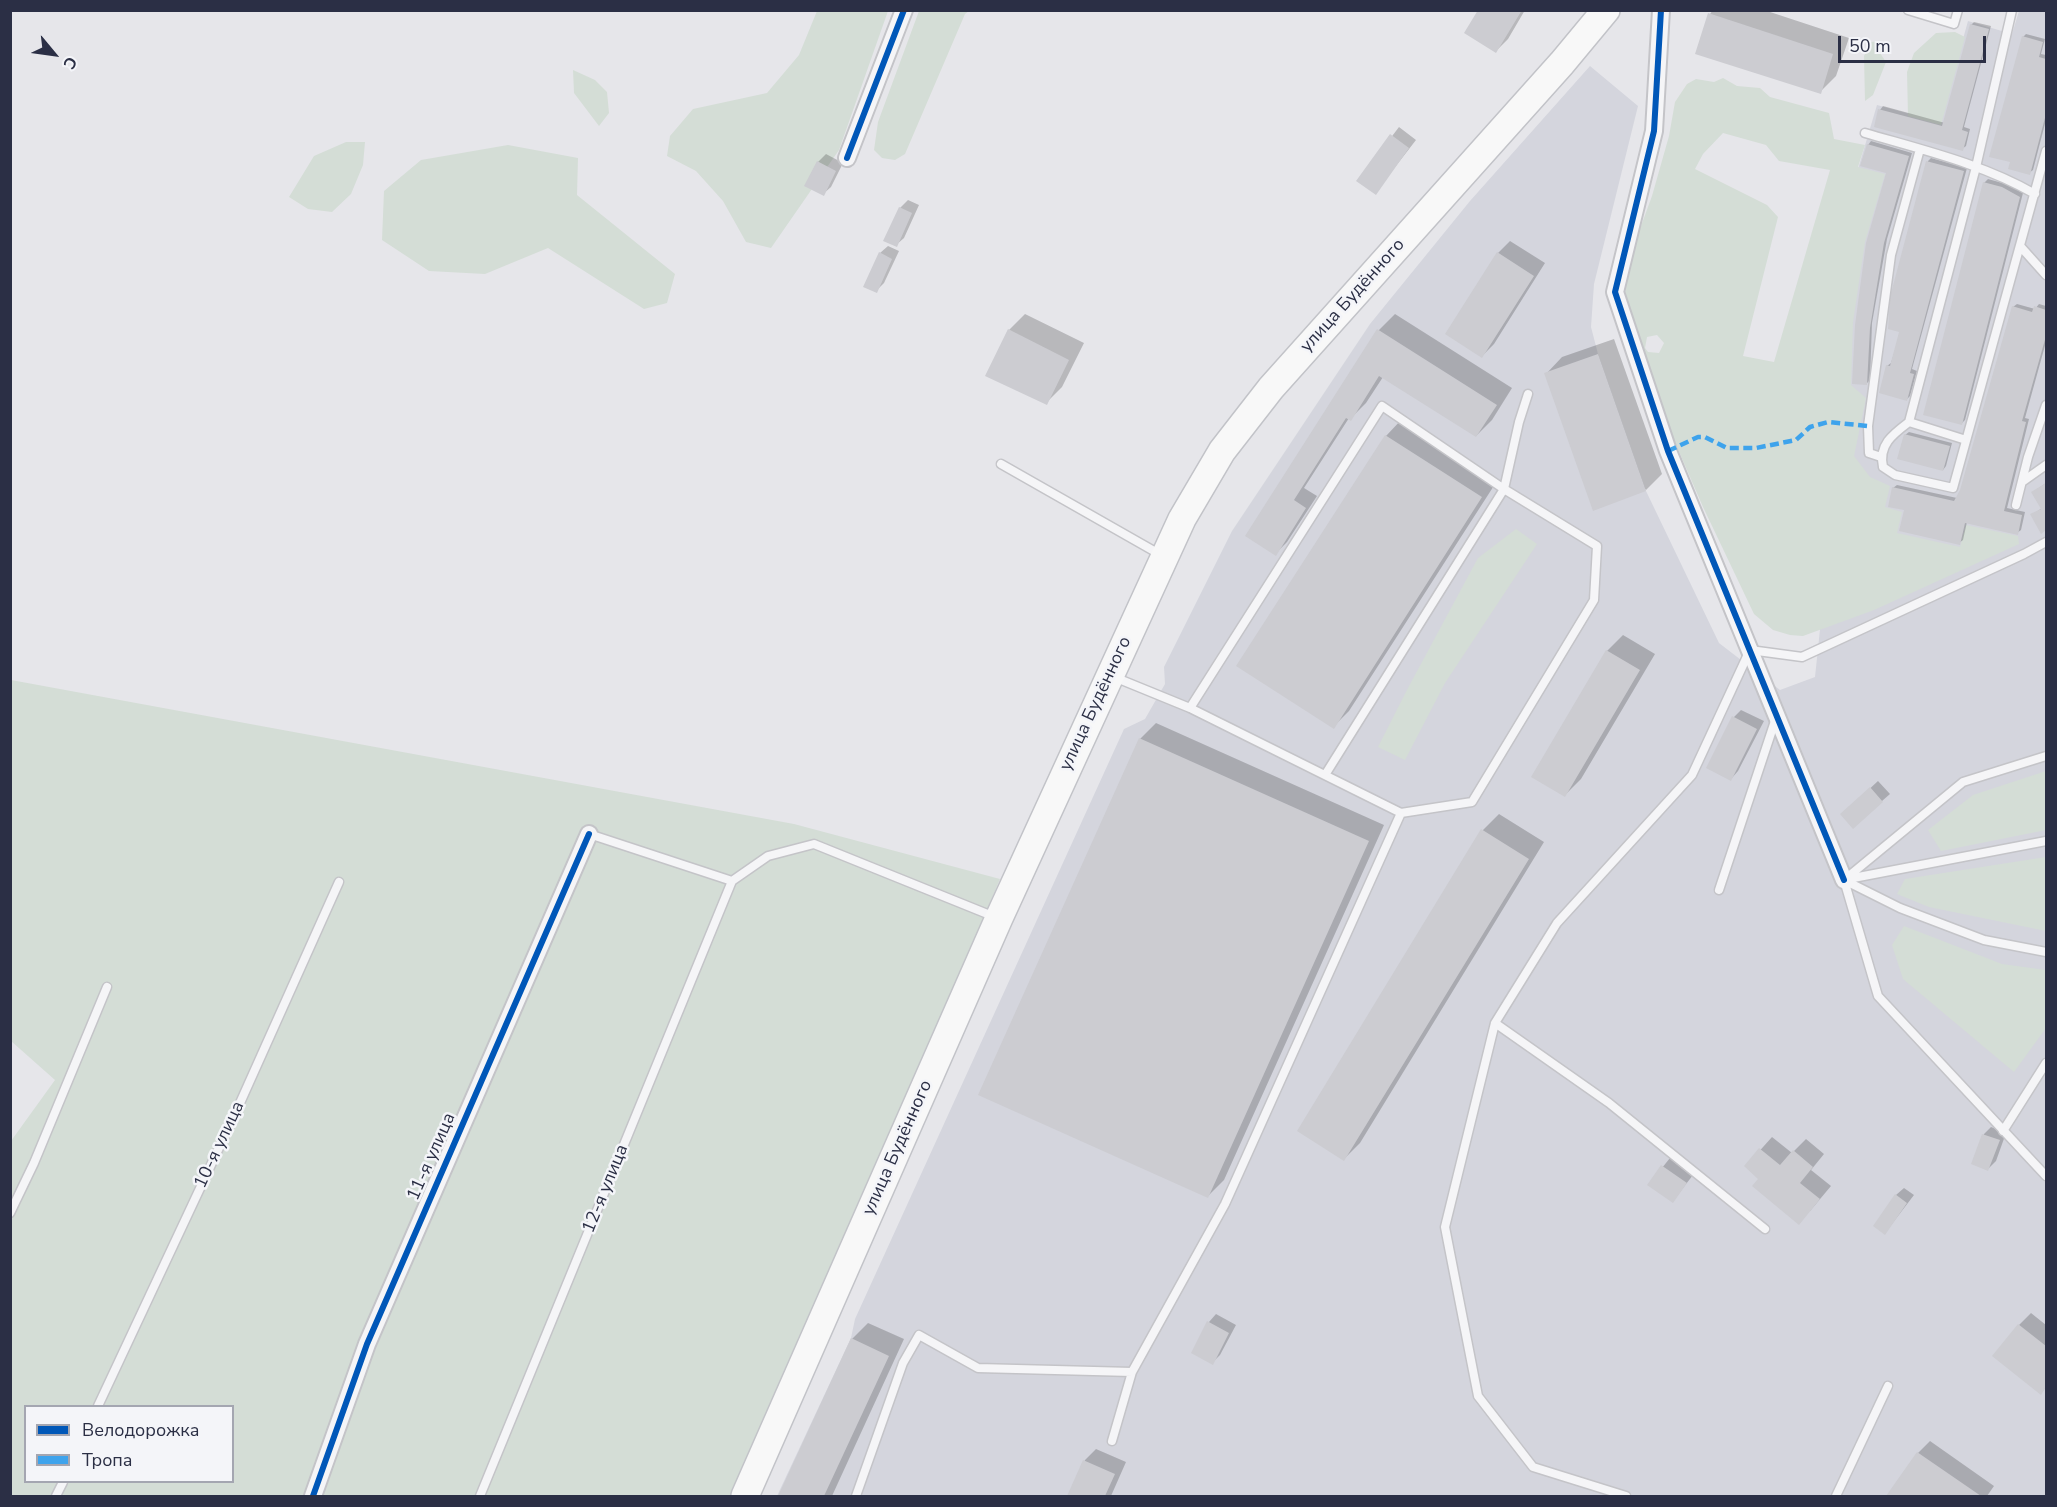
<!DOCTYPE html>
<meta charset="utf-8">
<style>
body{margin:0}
#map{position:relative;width:2057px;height:1507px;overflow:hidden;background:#e6e6ea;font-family:"Nunito Sans",sans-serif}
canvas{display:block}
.frame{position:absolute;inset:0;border:12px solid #2b2f45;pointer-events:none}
.legend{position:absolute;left:24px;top:1405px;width:210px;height:78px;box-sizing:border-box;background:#f4f5f9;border:2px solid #a4a6b1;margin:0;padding:8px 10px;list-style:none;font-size:18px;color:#2b2f45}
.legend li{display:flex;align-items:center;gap:12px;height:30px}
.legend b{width:30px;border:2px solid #a4a6b1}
.north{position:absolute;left:24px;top:24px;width:60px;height:60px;-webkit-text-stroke:4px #f4f5f9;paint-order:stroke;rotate:119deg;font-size:16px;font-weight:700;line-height:24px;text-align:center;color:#2b2f45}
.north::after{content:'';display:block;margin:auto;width:21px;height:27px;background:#2b2f45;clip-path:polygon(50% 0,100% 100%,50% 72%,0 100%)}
.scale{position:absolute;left:1838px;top:36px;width:148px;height:27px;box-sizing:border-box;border:3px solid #2b2f45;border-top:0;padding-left:8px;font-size:18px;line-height:21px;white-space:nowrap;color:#2b2f45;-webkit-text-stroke:4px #f4f5f9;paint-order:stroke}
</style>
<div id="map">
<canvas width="2057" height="1507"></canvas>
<div class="frame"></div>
<ul class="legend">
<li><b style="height:8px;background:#0057b8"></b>Велодорожка</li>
<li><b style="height:8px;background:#3ea3ec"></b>Тропа</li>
</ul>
<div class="north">С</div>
<div class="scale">50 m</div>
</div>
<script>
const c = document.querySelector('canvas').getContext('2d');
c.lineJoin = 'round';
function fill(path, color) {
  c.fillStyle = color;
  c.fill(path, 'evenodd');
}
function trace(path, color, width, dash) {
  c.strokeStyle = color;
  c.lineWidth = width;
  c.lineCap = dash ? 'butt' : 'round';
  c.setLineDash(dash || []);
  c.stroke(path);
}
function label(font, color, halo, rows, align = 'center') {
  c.font = font + ' "Nunito Sans",sans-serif';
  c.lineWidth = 5;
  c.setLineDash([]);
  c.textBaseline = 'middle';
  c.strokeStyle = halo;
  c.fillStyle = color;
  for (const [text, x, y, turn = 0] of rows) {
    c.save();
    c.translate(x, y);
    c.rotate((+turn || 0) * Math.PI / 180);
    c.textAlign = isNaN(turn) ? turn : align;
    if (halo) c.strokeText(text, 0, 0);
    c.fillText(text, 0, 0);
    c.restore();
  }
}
fill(new Path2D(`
 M 2019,11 L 2046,11 L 2046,1496 L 777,1496 L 851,1338 L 855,1319 L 1124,729 L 1145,719 L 1165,684 L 1164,667 L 1232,531 L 1370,324 L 1470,201 L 1590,66 L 1638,106 L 1594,284 L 1591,327 L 1598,354 L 1646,491 L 1719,643 L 1780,690 L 1815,677 L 1852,325 L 1858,169 L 1877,105 L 1940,122 L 1968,21 L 2012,34 Z`), '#d4d5dd');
fill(new Path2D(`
 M 817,11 L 888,11 L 839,150 L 771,248 L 746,242 L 723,201 L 696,171 L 667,156 L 670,136 L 693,109 L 767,93 L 799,55 Z
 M 919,11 L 969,11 L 965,14 L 905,154 L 895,160 L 882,158 L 874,150 L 878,122 Z
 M 1955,32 L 1965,37 L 1941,125 L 1908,116 L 1907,72 L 1914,53 L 1936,33 Z
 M 1879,41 L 1882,48 L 1880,53 L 1886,62 L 1873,95 L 1865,101 L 1864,56 L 1871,42 Z
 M 573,70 L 595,80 L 607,92 L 609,113 L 599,126 L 574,93 Z
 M 1723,78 L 1737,86 L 1760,88 L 1770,97 L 1829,113 L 1834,139 L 1865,145 L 1858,167 L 1885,174 L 1865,242 L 1853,322 L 1851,385 L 1866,398 L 1854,456 L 1870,477 L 1890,486 L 1885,507 L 1902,512 L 1897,533 L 1960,547 L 1966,525 L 2018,536 L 2019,544 L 1874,610 L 1803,636 L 1790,635 L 1773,630 L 1754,614 L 1703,507 L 1674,440 L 1638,345 L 1625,292 L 1630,256 L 1652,196 L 1669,136 L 1675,102 L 1687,84 L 1696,79 L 1714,82 ZM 1723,133 L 1766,145 L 1779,161 L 1830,170 L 1774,362 L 1743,356 L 1778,217 L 1767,205 L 1695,169 L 1703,154 ZM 1657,335 L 1664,343 L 1659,353 L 1648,352 L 1645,348 L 1647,337 Z
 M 346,142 L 365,142 L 363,165 L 351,194 L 332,212 L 308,209 L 289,197 L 314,156 Z
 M 508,145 L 578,158 L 577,195 L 675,274 L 667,303 L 644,309 L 548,248 L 485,274 L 429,271 L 382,240 L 384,191 L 421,160 Z
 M 1516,529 L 1537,544 L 1445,683 L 1405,760 L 1378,747 L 1408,688 L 1478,558 Z
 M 11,680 L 794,824 L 1000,879 L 738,1496 L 11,1496 L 11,1141 L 55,1080 L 11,1041 ZM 26,1406 L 232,1406 L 232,1482 L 26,1482 Z
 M 2046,771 L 2046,830 L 1941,851 L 1928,830 L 1973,795 Z
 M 2046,857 L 2046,931 L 1929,907 L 1897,894 L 1905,879 Z
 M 1904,926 L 2002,964 L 2046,970 L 2046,1028 L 2014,1072 L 1903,979 L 1892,945 Z`), '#d4ddd6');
fill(new Path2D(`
 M 1479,10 L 1525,10 L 1508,39 L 1496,51 Z
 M 1713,10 L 1764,10 L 1849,38 L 1836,76 L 1820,92 L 1710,14 Z
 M 1974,22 L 1991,26 L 1964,127 L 1970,129 L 1966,146 L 1962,149 L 1880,110 L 1883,106 L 1945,123 L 1971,25 Z
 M 2026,34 L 2045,39 L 2041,54 L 2046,55 L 2046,120 L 2033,170 L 2029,173 L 2023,37 Z
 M 1399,127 L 1416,140 L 1375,193 L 1358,181 Z
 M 1871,141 L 1912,153 L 1887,239 L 1872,323 L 1870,380 L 1867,383 L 1854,382 L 1888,172 L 1868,145 Z
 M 826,154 L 843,163 L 831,187 L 823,194 L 818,162 Z
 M 1931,158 L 1967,168 L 1912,369 L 1917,371 L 1910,396 L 1907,399 L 1887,366 L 1891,363 L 1901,331 L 1891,297 L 1928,161 Z
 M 1988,179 L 2006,184 L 2023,193 L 1965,420 L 1961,424 L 1984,183 Z
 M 908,200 L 919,205 L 904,238 L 896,245 L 900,208 Z
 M 1510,241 L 1545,263 L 1494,344 L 1482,356 L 1498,253 Z
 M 888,246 L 899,251 L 884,283 L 876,291 L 880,253 Z
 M 2017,304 L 2035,309 L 2039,304 L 2046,306 L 2046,342 L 2025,418 L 2029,419 L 2007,508 L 2025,512 L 2021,530 L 2017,533 L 1967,522 L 1963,540 L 1959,543 L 1906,509 L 1893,488 L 1897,485 L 1957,498 L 1961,490 L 2013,307 Z
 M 1025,314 L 1084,343 L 1062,387 L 1046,403 L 1009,330 Z
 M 1395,314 L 1512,388 L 1492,420 L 1476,436 L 1383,377 L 1366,403 L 1350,419 L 1349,418 L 1304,488 L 1317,496 L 1287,542 L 1275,554 L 1248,536 L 1379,330 Z
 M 1614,339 L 1662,474 L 1646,490 L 1546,374 L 1562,357 Z
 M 1402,419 L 1497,481 L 1349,711 L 1333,727 L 1238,666 L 1386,436 Z
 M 1909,432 L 1952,443 L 1946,466 L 1943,470 L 1905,435 Z
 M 2046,483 L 2046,529 L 2042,531 L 2032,515 L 2042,508 L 2033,492 Z
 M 1623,635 L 1655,654 L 1581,779 L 1565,795 L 1607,651 Z
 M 1741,710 L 1764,721 L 1738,771 L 1731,779 L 1734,717 Z
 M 1156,723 L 1384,825 L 1224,1180 L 1208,1196 L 1140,739 Z
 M 1878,781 L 1890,794 L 1882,801 L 1850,807 Z
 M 1499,814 L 1544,842 L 1360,1143 L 1344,1159 L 1483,830 Z
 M 1991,1127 L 2006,1133 L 1996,1161 L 1988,1169 L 1973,1163 L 1984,1134 Z
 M 1772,1137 L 1792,1153 L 1806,1139 L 1824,1154 L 1811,1170 L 1831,1186 L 1810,1211 L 1761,1178 L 1746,1166 Z
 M 1670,1158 L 1693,1175 L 1673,1201 L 1649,1184 Z
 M 1904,1188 L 1914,1195 L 1885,1233 L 1896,1195 Z
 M 2031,1313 L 2046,1325 L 2046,1387 L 2041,1393 L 2019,1325 Z
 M 1216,1314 L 1236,1325 L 1220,1355 L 1212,1363 L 1209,1322 Z
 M 868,1323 L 904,1339 L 832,1496 L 780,1496 L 852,1339 Z
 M 1930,1441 L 1994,1486 L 1987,1496 L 1888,1496 L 1918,1453 Z
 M 1096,1449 L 1126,1462 L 1111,1496 L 1069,1496 L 1085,1460 Z`), '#0003');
fill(new Path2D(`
 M 1478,10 L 1522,10 L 1496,53 L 1464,33 Z
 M 1708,13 L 1833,54 L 1821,94 L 1695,54 Z
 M 1970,24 L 1989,29 L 1962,130 L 1968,132 L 1963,151 L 1874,127 L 1878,109 L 1942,126 Z
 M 2022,36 L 2043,42 L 2039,57 L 2046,59 L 2046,114 L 2030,175 L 2008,169 L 2010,162 L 1989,157 Z
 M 1390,134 L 1409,148 L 1376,195 L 1356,181 Z
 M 1867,144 L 1909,156 L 1884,243 L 1870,328 L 1867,385 L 1852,384 L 1855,325 L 1866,243 L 1886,173 L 1860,166 Z
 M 817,161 L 836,171 L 824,196 L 804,186 Z
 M 1926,161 L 1964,171 L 1910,373 L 1914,374 L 1907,401 L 1879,393 L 1886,365 L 1890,366 L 1899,332 L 1888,329 L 1890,297 Z
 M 1983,182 L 2002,187 L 2020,197 L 1962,425 L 1923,415 Z
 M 899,207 L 912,213 L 897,247 L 883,241 Z
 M 879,252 L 892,259 L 877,293 L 863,287 Z
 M 1497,252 L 1534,276 L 1482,358 L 1445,334 Z
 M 2012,306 L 2032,312 L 2034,306 L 2046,310 L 2046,336 L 2022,421 L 2026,422 L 2004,511 L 2022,515 L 2018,535 L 1965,523 L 1960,545 L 1899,531 L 1904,510 L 1888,507 L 1892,487 L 1954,501 L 1960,490 Z
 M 1008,329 L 1069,360 L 1047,405 L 985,376 Z
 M 1377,329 L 1497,405 L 1476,437 L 1379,376 L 1351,421 L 1346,418 L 1294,500 L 1306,508 L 1276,556 L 1245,536 Z
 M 1598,354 L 1646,491 L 1593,511 L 1544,373 Z
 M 1904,434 L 1950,446 L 1943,471 L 1897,459 Z
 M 1385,435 L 1482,497 L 1334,729 L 1236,666 Z
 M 2046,483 L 2046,530 L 2041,534 L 2030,514 L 2041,509 L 2031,492 Z
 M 1606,650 L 1640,670 L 1565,797 L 1531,777 Z
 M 1732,716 L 1757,729 L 1731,781 L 1706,768 Z
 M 1139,738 L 1369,841 L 1208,1198 L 978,1095 Z
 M 1870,787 L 1883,802 L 1853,829 L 1840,814 Z
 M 1481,829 L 1529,859 L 1344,1161 L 1297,1131 Z
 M 1982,1134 L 2000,1140 L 1988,1171 L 1971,1164 Z
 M 1759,1148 L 1780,1165 L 1793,1150 L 1813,1167 L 1800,1183 L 1820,1199 L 1799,1225 L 1752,1186 L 1758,1179 L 1744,1166 Z
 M 1661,1165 L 1687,1183 L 1673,1203 L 1647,1185 Z
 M 1895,1194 L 1907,1203 L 1885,1235 L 1873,1226 Z
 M 1207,1321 L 1229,1333 L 1213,1365 L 1191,1353 Z
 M 2018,1324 L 2046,1346 L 2046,1387 L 2041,1395 L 1992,1356 Z
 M 851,1338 L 889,1356 L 824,1496 L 778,1496 Z
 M 1917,1452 L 1981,1496 L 1886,1496 Z
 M 1083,1460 L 1115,1474 L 1105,1496 L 1067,1496 Z`), '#ccccd1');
const service = new Path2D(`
 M 1908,10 L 1954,24 L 1958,10
 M 2012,10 L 1976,167 L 1909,422 C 1893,434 1878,445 1883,467 L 1895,475 L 1953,488 L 2046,151
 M 1865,133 C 1923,150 1983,164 2035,194
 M 2020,246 L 2046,275
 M 1909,422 L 1966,440
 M 1881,457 L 1869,453 L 1868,426 L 1891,255 L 1920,149
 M 1001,464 L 1161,555
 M 2022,482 L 2046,465
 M 2016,505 L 2028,457 L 2046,405
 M 1114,677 L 1190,708 L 1401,813 L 1472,802 L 1594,600 L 1597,546 L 1504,489 L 1382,406 L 1190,708
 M 1325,775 L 1504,489 L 1519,422 L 1528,394
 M 589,834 L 732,881 L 768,856 L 814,844 L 995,917
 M 1848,879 L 2046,841
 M 1844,880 L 1878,996 L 2046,1176
 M 1844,880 L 1963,782 L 2046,756
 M 1844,880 L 1900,908 L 1984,940 L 2046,952
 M 1719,890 L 1776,718
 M 1495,1023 L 1609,1103 L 1765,1229
 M 2003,1131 L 2046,1063
 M 10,1213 L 34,1163 L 107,987
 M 98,1406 L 240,1103 L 339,882
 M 1112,1441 L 1132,1372 L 1225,1204 L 1401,813
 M 56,1496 L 63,1482
 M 480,1496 L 732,881
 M 856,1496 L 903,1363 L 919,1335 L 978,1368 L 1132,1372
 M 1626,1496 L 1533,1467 L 1478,1396 L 1445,1227 L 1495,1023 L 1557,923 L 1692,775 L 1750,650 L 1802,657 L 2024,554 L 2046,542
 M 1836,1496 L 1888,1386`);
const minor = new Path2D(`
 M 1661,10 L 1654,131 L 1615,292 L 1668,451 L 1844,880
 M 847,158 L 904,10
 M 313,1496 L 367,1344 L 589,834`);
const primary = new Path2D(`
 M 745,1496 L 999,918 L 1182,519 L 1222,451 L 1271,388 L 1562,63 L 1606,10`);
trace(service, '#c4c4c8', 11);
trace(minor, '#c4c4c8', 20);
trace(primary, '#c2c3c8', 30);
trace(service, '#f5f5f7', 8);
trace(minor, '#f5f5f7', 16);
trace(primary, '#f8f8f8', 27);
trace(new Path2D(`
 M 1668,451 L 1698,437 L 1705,437 L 1727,448 L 1756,448 L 1796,440 L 1810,427 L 1828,422 L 1868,426`), '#3ea3ec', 4.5, [9, 4.5]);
trace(new Path2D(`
 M 1661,10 L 1654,131 L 1615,292 L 1668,451 L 1844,880
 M 847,158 L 904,10
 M 313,1496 L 367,1344 L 589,834`), '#0057b8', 6);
label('18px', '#2b2f45', '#f4f5f9', [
 ["улица Будённого",1353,296,-48],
 ["улица Будённого",1096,704,-65],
 ["10-я улица",220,1145,-65],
 ["улица Будённого",898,1148,-66],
 ["11-я улица",432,1157,-66],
 ["12-я улица",606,1189,-68]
]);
</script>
